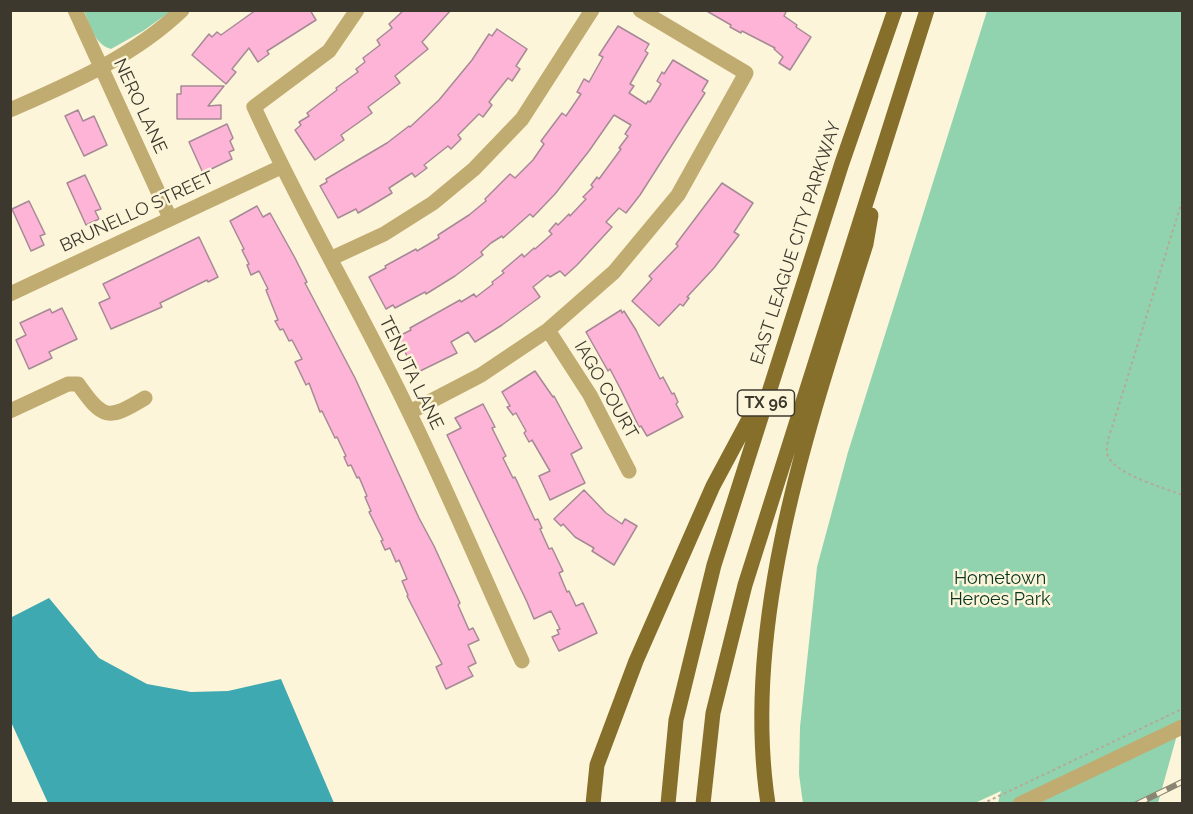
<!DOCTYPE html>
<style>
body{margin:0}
#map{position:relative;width:1193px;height:814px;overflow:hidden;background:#fdf5d9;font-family:Raleway,sans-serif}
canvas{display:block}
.frame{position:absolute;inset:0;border:12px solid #3c382d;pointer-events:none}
</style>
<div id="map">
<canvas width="1193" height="814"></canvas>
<div class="frame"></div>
</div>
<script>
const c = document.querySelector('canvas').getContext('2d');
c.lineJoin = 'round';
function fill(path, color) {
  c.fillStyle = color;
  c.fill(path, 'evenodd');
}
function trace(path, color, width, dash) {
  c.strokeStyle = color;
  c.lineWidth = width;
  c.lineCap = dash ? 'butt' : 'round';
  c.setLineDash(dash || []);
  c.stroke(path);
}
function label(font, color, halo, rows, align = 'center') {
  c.font = font + ' Raleway,sans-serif';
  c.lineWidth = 5;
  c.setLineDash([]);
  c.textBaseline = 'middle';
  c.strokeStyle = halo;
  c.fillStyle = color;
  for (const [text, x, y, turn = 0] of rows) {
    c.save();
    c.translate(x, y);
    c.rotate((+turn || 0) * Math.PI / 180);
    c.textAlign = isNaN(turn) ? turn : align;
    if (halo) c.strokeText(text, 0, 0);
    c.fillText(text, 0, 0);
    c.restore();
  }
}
fill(new Path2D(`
 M 84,11 L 171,11 L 143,31 L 111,49 C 95,45 90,25 84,11 Z
 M 987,11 L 1182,11 L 1182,717 L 1158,803 L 998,803 L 1001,791 L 975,803 L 803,804 L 799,774 L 800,727 L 817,567 L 848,452 Z`), '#91d3af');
fill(new Path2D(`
 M 49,598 L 99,658 L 147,684 L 191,692 L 228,691 L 281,679 L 334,803 L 48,803 L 11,722 L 10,618 Z`), '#3fa9b2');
const building = new Path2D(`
 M 256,10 L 310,10 L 316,20 L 267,51 L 269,54 L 258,62 L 249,48 L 232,69 L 236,72 L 226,84 L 192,55 L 209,34 L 212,37 L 217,32 L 221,35 Z
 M 404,10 L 451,10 L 422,42 L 428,49 L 395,76 L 400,83 L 368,107 L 372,113 L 341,135 L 344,140 L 315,160 L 295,130 L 301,125 L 299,122 L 309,116 L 307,113 L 337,90 L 336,88 L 358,72 L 356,69 L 365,62 L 363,58 L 380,45 L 377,40 L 392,28 L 389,24 Z
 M 705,10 L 787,10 L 784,16 L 797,25 L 796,27 L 811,37 L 790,70 L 779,63 L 783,57 L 774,49 L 775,48 L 742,31 L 741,33 L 730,27 L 731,25 Z
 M 618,26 L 649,44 L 645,51 L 648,53 L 630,84 L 634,86 L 629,93 L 646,104 L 648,101 L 650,102 L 661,84 L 657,81 L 662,72 L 664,74 L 673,60 L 708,81 L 702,91 L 705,93 L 640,195 L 626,213 L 619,208 L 606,222 L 612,227 L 577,265 L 565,276 L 560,271 L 550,277 L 548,275 L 533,287 L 540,297 L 502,325 L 475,342 L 468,332 L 451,342 L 457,353 L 416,373 L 397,337 L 411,330 L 410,328 L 460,300 L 461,302 L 474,294 L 476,297 L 493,284 L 492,282 L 504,273 L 502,271 L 522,254 L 524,257 L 534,248 L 535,249 L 552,234 L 549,231 L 556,223 L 558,225 L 569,214 L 570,216 L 586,199 L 583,197 L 593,187 L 591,185 L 597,177 L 599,179 L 621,149 L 619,148 L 628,136 L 625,134 L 631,125 L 614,115 L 589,151 L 555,194 L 533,217 L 530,214 L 503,238 L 502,236 L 491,243 L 481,252 L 483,255 L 455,276 L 426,294 L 425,292 L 395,308 L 393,305 L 386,309 L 369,277 L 386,268 L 385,266 L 416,249 L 417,251 L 439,238 L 438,235 L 469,215 L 486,201 L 485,199 L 510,174 L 515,178 L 533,160 L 544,144 L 541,141 L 562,113 L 566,116 L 581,94 L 577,92 L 584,79 L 589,82 L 603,57 L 599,55 Z
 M 497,29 L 527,49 L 516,66 L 520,69 L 512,81 L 508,78 L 489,102 L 492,105 L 483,117 L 479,114 L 458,135 L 461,139 L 451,149 L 448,146 L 424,165 L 427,168 L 415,177 L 412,173 L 389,188 L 392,193 L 377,202 L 358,213 L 356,209 L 338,218 L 320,186 L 327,182 L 326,179 L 387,143 L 409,126 L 410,127 L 439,100 L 472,60 L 489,34 L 492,36 Z
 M 181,86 L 224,86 L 208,106 L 221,105 L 221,119 L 177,119 L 177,94 L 181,94 Z
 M 78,110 L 83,121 L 94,116 L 107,145 L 84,156 L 65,116 Z
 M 227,124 L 233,138 L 230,141 L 234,150 L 229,152 L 232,159 L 203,173 L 189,142 Z
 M 85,175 L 101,209 L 95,211 L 99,219 L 86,225 L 67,183 Z
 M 722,183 L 753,203 L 734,232 L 739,235 L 714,268 L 687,297 L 689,298 L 683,306 L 680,304 L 659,326 L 632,301 L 652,279 L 649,276 L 678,246 L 676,244 Z
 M 29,201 L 45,234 L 40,236 L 44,245 L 31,251 L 12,209 Z
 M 257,206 L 263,217 L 270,213 L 295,258 L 307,282 L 305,283 L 355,378 L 419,518 L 434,546 L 460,603 L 458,605 L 469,630 L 473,628 L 479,640 L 468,645 L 476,663 L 468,667 L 473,676 L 446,689 L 436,667 L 442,664 L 407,596 L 408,595 L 402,581 L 407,579 L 399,560 L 396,562 L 390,548 L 385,550 L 381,541 L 383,540 L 369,512 L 371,511 L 365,497 L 367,496 L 359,477 L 357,478 L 351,465 L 348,466 L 344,457 L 346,456 L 337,437 L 335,438 L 322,411 L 320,412 L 309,383 L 306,385 L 295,362 L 302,359 L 292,340 L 289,341 L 283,329 L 280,330 L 275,321 L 278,320 L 266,290 L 268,289 L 259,271 L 251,275 L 247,265 L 249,264 L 242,250 L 244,249 L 230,221 Z
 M 199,237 L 218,277 L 208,282 L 207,280 L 160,303 L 162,307 L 111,329 L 99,303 L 110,298 L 103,284 Z
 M 62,308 L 77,339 L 49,352 L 52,358 L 29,369 L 16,340 L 26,335 L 20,323 L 50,309 L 52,313 Z
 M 621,310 L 622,313 L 624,311 L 636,330 L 660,379 L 663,377 L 672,394 L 674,393 L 678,402 L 676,404 L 683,417 L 647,436 L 641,426 L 639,427 L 621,390 L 610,369 L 608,371 L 586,332 Z
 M 535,371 L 553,397 L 554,396 L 582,448 L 571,454 L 585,483 L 550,500 L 539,476 L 550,471 L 532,440 L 529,442 L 524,433 L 526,431 L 516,413 L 513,415 L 507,407 L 510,406 L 502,392 Z
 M 483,404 L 495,427 L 492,428 L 506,456 L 503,458 L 513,478 L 515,477 L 535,520 L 538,519 L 542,528 L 540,529 L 549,549 L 552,548 L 563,571 L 559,573 L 567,592 L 569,591 L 576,606 L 583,603 L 597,633 L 559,651 L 552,637 L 559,634 L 557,630 L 560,629 L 551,611 L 534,619 L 527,602 L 447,435 L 461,428 L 455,418 Z
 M 584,490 L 606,513 L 622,524 L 625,519 L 637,526 L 614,565 L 592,551 L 594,548 L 575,537 L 563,524 L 561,526 L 554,519 Z`);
fill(building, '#feb4d6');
trace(building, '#a58a96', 1.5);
trace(new Path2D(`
 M 1182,201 L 1114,421 C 1111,431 1106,442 1107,453 C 1110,473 1165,488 1182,495
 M 982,804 L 1182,709`), '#b2ab96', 2, [3, 3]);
trace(new Path2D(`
 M 75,10 L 170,218
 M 357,10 L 329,51 L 254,107 C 301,211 360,309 409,412 C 449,494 484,578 522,661
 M 10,110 C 71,83 133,57 182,10
 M 332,258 L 384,234 L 433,203 L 474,169 L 522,119 L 592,10
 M 10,294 L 281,167
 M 548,330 L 590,395 L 629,471
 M 10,411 L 68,384 L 78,384 C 103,419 107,421 145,398
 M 410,412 L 481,375 L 548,330 L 614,272 L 678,195 L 746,73 L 640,10
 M 1020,804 L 1182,727`), '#c0ab70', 15);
trace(new Path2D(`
 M 593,804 L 597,765 L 636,661 L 713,486 L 758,402
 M 668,804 L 676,720 L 714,565 L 842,163 L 895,10
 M 703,804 L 713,713 L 745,585 L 927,10
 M 768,804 C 740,620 811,418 866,244 L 871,215`), '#856f2a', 15);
const rail = new Path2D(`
 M 1137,804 L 1182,782`);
trace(rail, '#8a8472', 6);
trace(rail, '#fdf5d9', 4, [11]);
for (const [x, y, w] of [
 [766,403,57]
]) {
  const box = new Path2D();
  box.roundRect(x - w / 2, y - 13, w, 26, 4.5);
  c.fillStyle = '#fdf5d9';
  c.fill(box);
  trace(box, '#3c382d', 1.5);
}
label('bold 16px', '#3c382d', null, [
 ["TX 96",766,403]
]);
label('18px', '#3c382d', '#fdf5d9', [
 ["NERO LANE",140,106,65],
 ["BRUNELLO STREET",137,212,-25],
 ["EAST LEAGUE CITY PARKWAY",796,243,-72],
 ["TENUTA LANE",411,373,64],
 ["IAGO COURT",606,390,60]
]);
label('18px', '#073421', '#fdf5d9', [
 ["Hometown",1000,579],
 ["Heroes Park",1000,600]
]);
</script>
